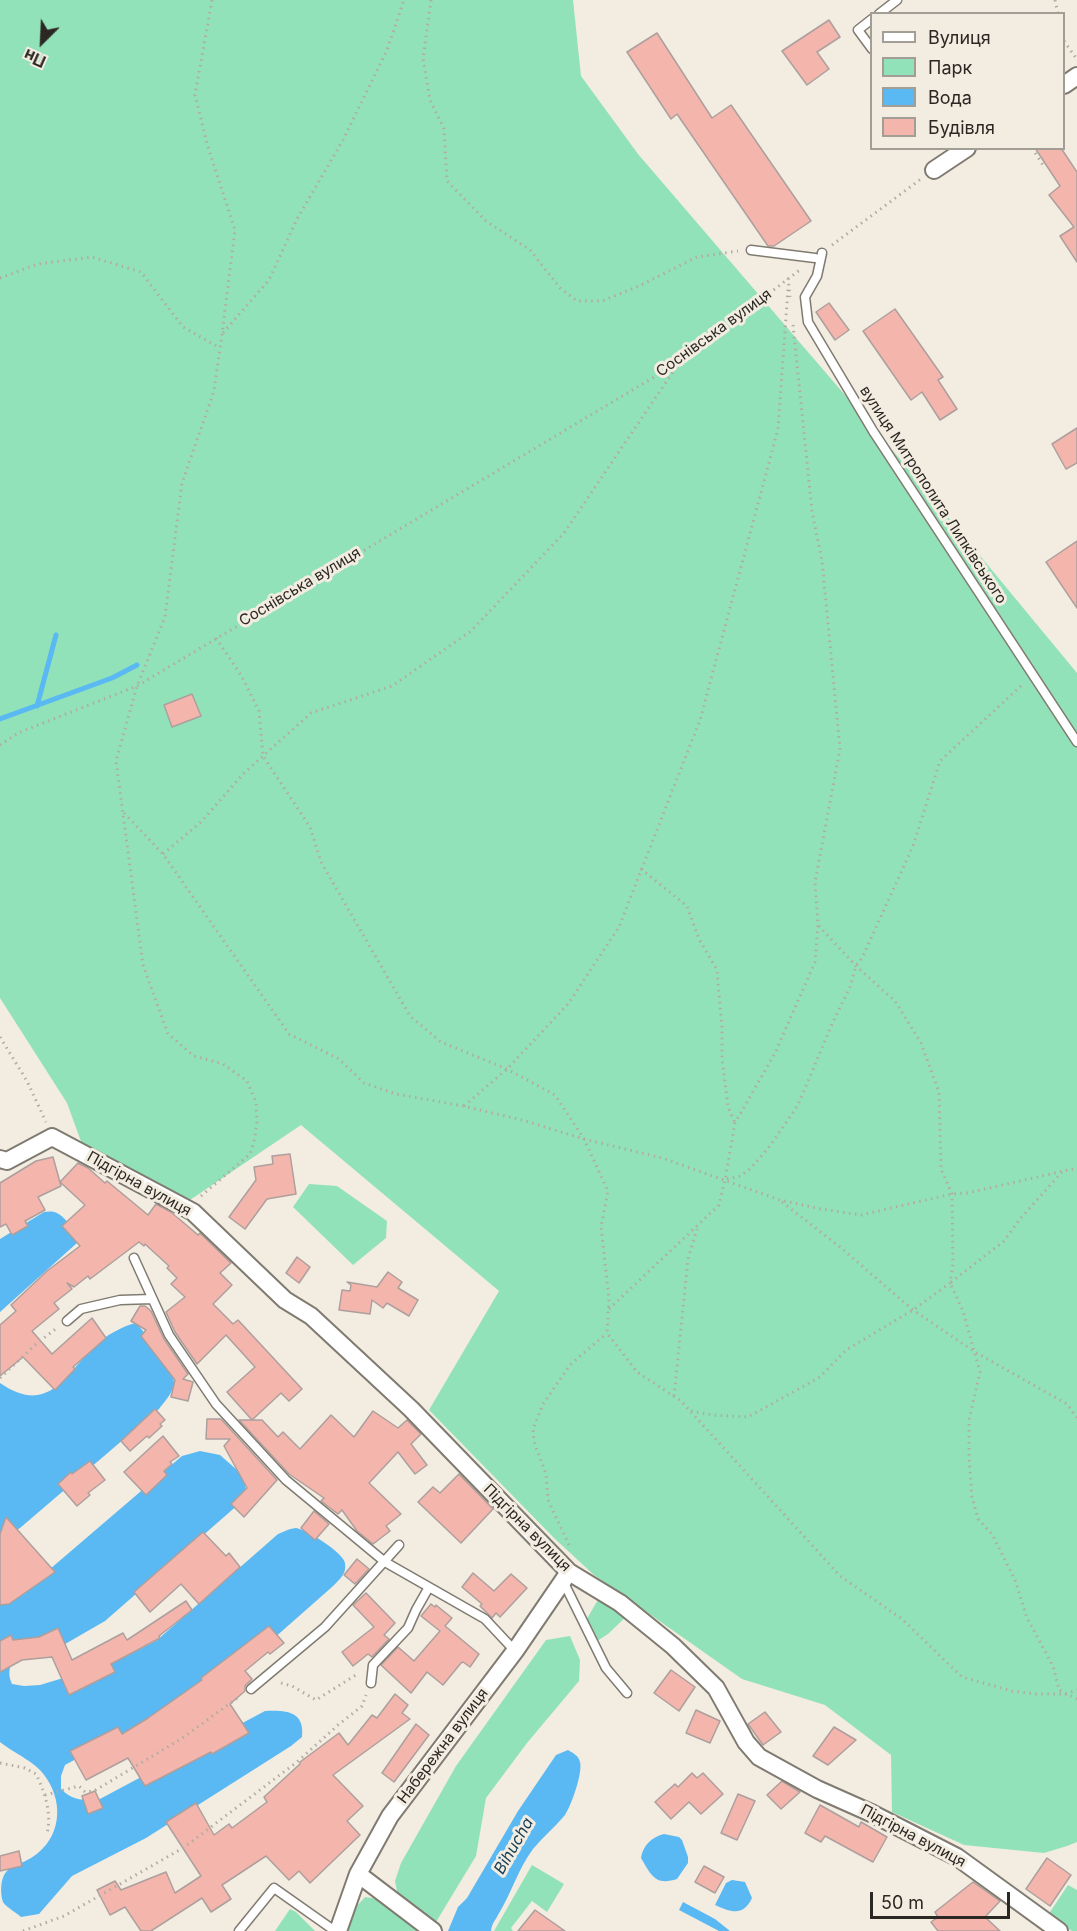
<!DOCTYPE html>
<meta charset="utf-8">
<style>
body{margin:0}
#map{position:relative;width:1077px;height:1931px;overflow:hidden;background:#f3ece1;font-family:Inter,sans-serif}
canvas{display:block}
.legend{position:absolute;left:870px;top:12px;width:195px;height:138px;box-sizing:border-box;background:#f3ece1;border:2px solid #a39e95;margin:0;padding:8px 10px;list-style:none;font-size:18px;color:#2b2824}
.legend li{display:flex;align-items:center;gap:12px;height:30px}
.legend b{width:30px;border:2px solid #a39e95}
.north{position:absolute;left:12px;top:12px;width:60px;height:60px;-webkit-text-stroke:4px #f3ece1;paint-order:stroke;rotate:204deg;font-size:16px;font-weight:700;line-height:24px;text-align:center;color:#2b2824}
.north::after{content:'';display:block;margin:auto;width:21px;height:27px;background:#2b2824;clip-path:polygon(50% 0,100% 100%,50% 72%,0 100%)}
.scale{position:absolute;left:870px;top:1892px;width:140px;height:27px;box-sizing:border-box;border:3px solid #2b2824;border-top:0;padding-left:8px;font-size:18px;line-height:21px;white-space:nowrap;color:#2b2824;-webkit-text-stroke:4px #f3ece1;paint-order:stroke}
</style>
<div id="map">
<canvas width="1077" height="1931"></canvas>
<ul class="legend">
<li><b style="height:8px;background:#fff"></b>Вулиця</li>
<li><b style="height:16px;background:#92e2b9"></b>Парк</li>
<li><b style="height:16px;background:#5ab9f3"></b>Вода</li>
<li><b style="height:16px;background:#f4b6ac"></b>Будівля</li>
</ul>
<div class="north">Пн</div>
<div class="scale">50 m</div>
</div>
<script>
const c = document.querySelector('canvas').getContext('2d');
c.lineJoin = 'round';
function fill(path, color) {
  c.fillStyle = color;
  c.fill(path, 'evenodd');
}
function trace(path, color, width, dash) {
  c.strokeStyle = color;
  c.lineWidth = width;
  c.lineCap = dash ? 'butt' : 'round';
  c.setLineDash(dash || []);
  c.stroke(path);
}
function label(font, color, halo, rows, align = 'center') {
  c.font = font + ' Inter,sans-serif';
  c.lineWidth = 6;
  c.setLineDash([]);
  c.textBaseline = 'middle';
  c.strokeStyle = halo;
  c.fillStyle = color;
  for (const [text, x, y, turn = 0] of rows) {
    c.save();
    c.translate(x, y);
    c.rotate((+turn || 0) * Math.PI / 180);
    c.textAlign = isNaN(turn) ? turn : align;
    if (halo) c.strokeText(text, 0, 0);
    c.fillText(text, 0, 0);
    c.restore();
  }
}
fill(new Path2D(`
 M 0,0 L 573,0 L 581,76 L 638,154 L 905,465 L 1077,673 L 1077,1842 L 1067,1846 L 1044,1853 L 964,1845 L 892,1812 L 891,1755 L 825,1705 L 742,1679 L 594,1575 L 554,1538 L 429,1410 L 499,1291 L 301,1125 L 187,1202 L 82,1144 L 67,1103 L 0,998 Z
 M 309,1184 L 337,1186 L 387,1221 L 386,1238 L 353,1265 L 293,1207 Z
 M 606,1586 L 634,1609 L 608,1634 L 594,1643 L 585,1622 Z
 M 570,1636 L 580,1660 L 579,1681 L 527,1743 L 486,1798 L 476,1856 L 436,1922 L 398,1896 L 395,1881 L 401,1863 L 456,1766 L 546,1640 Z
 M 532,1865 L 564,1884 L 547,1912 L 532,1901 L 511,1928 L 513,1931 L 494,1931 Z
 M 1068,1885 L 1077,1890 L 1077,1931 L 1072,1931 L 1048,1915 Z
 M 365,1897 L 385,1900 L 425,1931 L 345,1931 L 357,1906 Z
 M 290,1909 L 296,1912 L 315,1931 L 275,1931 Z`), '#92e2b9');
fill(new Path2D(`
 M 44,1212 C 47,1212 50,1211 54,1212 C 64,1214 77,1233 77,1243 L 0,1312 L 0,1239 Z
 M 136,1323 C 146,1334 176,1371 174,1384 C 173,1393 164,1402 159,1409 L 20,1528 L 0,1540 L 0,1383 C 51,1418 66,1371 99,1342 C 109,1334 123,1326 136,1323 Z
 M 200,1451 L 220,1455 L 237,1470 L 245,1482 L 246,1492 L 240,1503 L 105,1621 L 60,1647 L 12,1661 C 9,1670 8,1675 12,1684 L 24,1686 L 40,1685 L 113,1663 L 156,1641 L 278,1534 C 283,1532 291,1528 296,1528 C 306,1529 344,1553 345,1563 C 347,1574 339,1580 332,1587 L 196,1707 L 78,1758 L 65,1765 L 61,1776 L 61,1789 C 73,1801 82,1800 98,1800 L 265,1711 C 286,1710 305,1711 302,1737 L 291,1746 L 146,1838 L 72,1876 L 39,1914 L 21,1917 C 16,1912 7,1908 3,1902 C 0,1892 0,1876 9,1869 C 16,1864 26,1862 34,1856 C 60,1838 64,1805 47,1779 C 37,1762 15,1754 0,1742 L 0,1600 L 15,1599 L 182,1456 Z
 M 568,1750 C 573,1753 579,1756 580,1762 C 583,1773 571,1806 565,1815 C 555,1827 543,1837 533,1849 C 518,1869 511,1894 498,1915 C 495,1921 492,1923 491,1931 L 448,1931 L 458,1907 L 467,1898 L 518,1811 L 556,1755 Z
 M 664,1834 L 679,1837 L 682,1840 L 688,1857 L 688,1863 L 677,1879 C 655,1886 651,1875 641,1858 C 643,1845 652,1837 664,1834 Z
 M 732,1880 L 745,1882 L 752,1898 C 743,1917 731,1912 715,1905 L 726,1883 Z
 M 683,1902 L 715,1919 L 730,1931 L 719,1931 L 679,1910 Z`), '#5ab9f3');
trace(new Path2D(`
 M 37,706 L 56,635
 M 0,719 L 112,678 L 137,665`), '#5ab9f3', 5);
const building = new Path2D(`
 M 829,20 L 840,37 L 817,52 L 829,69 L 807,85 L 782,51 Z
 M 657,33 L 712,118 L 731,105 L 811,221 L 774,246 L 768,246 L 677,114 L 671,119 L 627,52 Z
 M 1035,148 L 1061,148 L 1077,172 L 1077,262 L 1060,236 L 1074,227 L 1049,195 L 1060,186 Z
 M 829,303 L 849,330 L 835,340 L 816,312 Z
 M 895,309 L 943,377 L 938,380 L 957,409 L 940,420 L 922,392 L 911,400 L 863,331 Z
 M 1077,428 L 1077,463 L 1066,469 L 1052,444 Z
 M 1077,541 L 1077,608 L 1046,562 Z
 M 192,694 L 201,716 L 172,727 L 164,705 Z
 M 290,1154 L 296,1194 L 267,1199 L 245,1229 L 229,1217 L 256,1180 L 254,1167 L 273,1164 L 272,1156 Z
 M 53,1157 L 61,1186 L 38,1197 L 45,1210 L 25,1221 L 28,1226 L 12,1235 L 6,1224 L 0,1227 L 0,1183 L 36,1161 Z
 M 78,1163 L 88,1168 L 105,1183 L 107,1181 L 148,1215 L 156,1204 L 171,1212 L 198,1235 L 200,1233 L 231,1263 L 220,1273 L 232,1285 L 213,1304 L 233,1324 L 238,1320 L 302,1389 L 289,1401 L 281,1393 L 252,1420 L 227,1392 L 255,1367 L 226,1335 L 197,1364 L 175,1332 L 166,1312 L 185,1297 L 171,1284 L 177,1278 L 167,1268 L 169,1266 L 145,1244 L 144,1246 L 139,1242 L 90,1279 L 88,1276 L 74,1287 L 67,1283 L 72,1289 L 54,1303 L 59,1309 L 32,1331 L 52,1354 L 92,1318 L 106,1338 L 73,1367 L 75,1369 L 55,1390 L 23,1357 L 0,1376 L 0,1325 L 16,1311 L 11,1305 L 47,1271 L 80,1246 L 62,1226 L 85,1205 L 60,1182 Z
 M 297,1257 L 310,1267 L 299,1283 L 286,1273 Z
 M 388,1272 L 402,1282 L 398,1288 L 418,1300 L 409,1316 L 387,1303 L 383,1308 L 372,1300 L 370,1314 L 339,1310 L 342,1290 L 350,1291 L 351,1285 L 347,1282 L 377,1287 Z
 M 140,1306 L 145,1306 L 151,1311 L 164,1339 L 188,1374 L 183,1379 L 193,1382 L 188,1401 L 171,1397 L 175,1380 L 141,1336 L 146,1330 L 131,1321 Z
 M 155,1409 L 165,1420 L 160,1424 L 162,1426 L 149,1438 L 147,1436 L 130,1451 L 121,1441 Z
 M 373,1411 L 398,1428 L 407,1420 L 421,1434 L 411,1444 L 427,1465 L 415,1474 L 398,1452 L 369,1483 L 401,1514 L 386,1526 L 390,1531 L 373,1544 L 357,1531 L 342,1510 L 338,1514 L 321,1501 L 324,1498 L 289,1474 L 239,1420 L 262,1420 L 278,1437 L 283,1432 L 300,1449 L 331,1415 L 354,1437 Z
 M 207,1419 L 221,1419 L 277,1480 L 244,1517 L 231,1504 L 247,1488 L 224,1446 L 230,1439 L 206,1439 Z
 M 163,1436 L 179,1456 L 170,1462 L 172,1464 L 164,1471 L 167,1475 L 146,1495 L 124,1472 Z
 M 90,1461 L 105,1480 L 88,1493 L 90,1495 L 77,1506 L 58,1484 L 71,1472 L 72,1474 Z
 M 459,1474 L 493,1509 L 461,1543 L 418,1502 L 433,1487 L 440,1493 Z
 M 314,1511 L 329,1524 L 315,1540 L 301,1528 Z
 M 6,1517 L 55,1572 L 9,1604 L 0,1605 L 0,1534 Z
 M 203,1532 L 226,1556 L 229,1553 L 240,1567 L 199,1604 L 181,1584 L 150,1612 L 134,1592 Z
 M 357,1559 L 369,1569 L 355,1584 L 344,1575 Z
 M 473,1573 L 494,1591 L 511,1574 L 527,1588 L 500,1617 L 496,1613 L 492,1618 L 480,1606 L 482,1604 L 462,1587 Z
 M 366,1593 L 395,1623 L 384,1635 L 389,1639 L 372,1657 L 368,1654 L 353,1666 L 342,1652 L 374,1627 L 353,1605 Z
 M 186,1601 L 192,1610 L 159,1636 L 160,1638 L 111,1664 L 115,1672 L 69,1695 L 52,1657 L 22,1660 L 0,1672 L 0,1641 L 11,1635 L 13,1640 L 39,1637 L 58,1628 L 72,1660 L 123,1633 L 127,1640 Z
 M 431,1604 L 435,1607 L 436,1605 L 452,1618 L 445,1626 L 479,1654 L 470,1667 L 463,1662 L 461,1663 L 443,1685 L 427,1672 L 411,1693 L 381,1665 L 398,1647 L 414,1661 L 440,1631 L 421,1616 Z
 M 269,1626 L 284,1643 L 270,1654 L 268,1652 L 245,1671 L 252,1679 L 245,1686 L 245,1691 L 230,1704 L 249,1733 L 212,1754 L 211,1752 L 145,1786 L 128,1758 L 86,1780 L 70,1751 L 118,1727 L 122,1734 L 148,1718 L 202,1680 L 201,1678 Z
 M 671,1670 L 695,1687 L 679,1711 L 654,1693 Z
 M 395,1694 L 408,1705 L 402,1713 L 410,1719 L 333,1775 L 363,1806 L 347,1821 L 360,1835 L 310,1883 L 299,1871 L 289,1880 L 266,1856 L 222,1885 L 231,1899 L 211,1912 L 202,1898 L 151,1931 L 141,1931 L 125,1907 L 110,1915 L 97,1890 L 115,1881 L 121,1890 L 166,1872 L 175,1893 L 201,1876 L 166,1822 L 196,1803 L 214,1835 L 229,1824 L 232,1828 L 267,1802 L 264,1797 L 300,1764 L 300,1762 L 339,1733 L 348,1745 L 372,1715 L 377,1718 Z
 M 696,1710 L 720,1721 L 710,1743 L 686,1733 Z
 M 765,1712 L 781,1732 L 763,1745 L 748,1724 Z
 M 416,1724 L 429,1735 L 394,1782 L 382,1773 Z
 M 834,1727 L 856,1740 L 828,1765 L 813,1756 Z
 M 692,1773 L 697,1778 L 703,1773 L 723,1794 L 701,1814 L 689,1802 L 671,1819 L 655,1802 L 675,1784 L 678,1787 Z
 M 782,1781 L 800,1792 L 781,1809 L 767,1795 Z
 M 95,1791 L 103,1808 L 88,1814 L 82,1796 Z
 M 738,1794 L 755,1801 L 737,1840 L 721,1833 Z
 M 820,1805 L 859,1827 L 861,1822 L 887,1837 L 873,1862 L 825,1836 L 821,1842 L 805,1833 Z
 M 19,1851 L 22,1866 L 0,1871 L 0,1856 Z
 M 1047,1858 L 1071,1875 L 1050,1906 L 1026,1889 Z
 M 704,1866 L 724,1877 L 715,1893 L 695,1882 Z
 M 973,1882 L 1000,1901 L 985,1917 L 1000,1931 L 938,1931 L 931,1922 L 938,1917 L 935,1912 Z
 M 535,1910 L 565,1931 L 518,1931 Z`);
fill(building, '#f4b6ac');
trace(building, '#ad9f9d', 1.5);
const service = new Path2D(`
 M 879,14 L 897,0
 M 872,19 L 858,30 L 872,49
 M 751,250 L 815,258
 M 822,253 L 817,276 L 805,297 L 808,322 L 873,431 L 1077,742
 M 134,1258 L 169,1335 L 216,1404 L 286,1480 L 385,1562 L 485,1619 L 515,1651
 M 67,1321 L 81,1309 L 120,1300 L 152,1299
 M 563,1581 L 606,1668 L 627,1693
 M 371,1683 L 373,1665 L 408,1628 L 416,1610 L 429,1587
 M 251,1689 L 325,1627 L 399,1545
 M 239,1931 L 274,1888 L 335,1931`);
const minor = new Path2D(`
 M 1064,85 L 1077,76
 M 934,170 L 967,148
 M 0,1159 L 7,1161 L 52,1137 L 193,1212 L 285,1300 L 311,1316 L 411,1409 L 569,1572 L 620,1603 L 673,1646 L 716,1688 L 746,1742 L 759,1757 L 817,1789 L 871,1813 L 957,1857 L 1059,1931
 M 358,1874 L 433,1931
 M 338,1931 L 358,1874 L 390,1816 L 515,1651 L 569,1572`);
trace(service, '#807b71', 11);
trace(minor, '#807b71', 20);
trace(new Path2D(`
 M 431,0 L 423,59 L 430,100 L 444,129 L 447,181 L 486,221 L 530,250 L 560,288 L 577,301 L 602,301 L 639,286 L 697,257 L 738,251
 M 1055,0 L 1058,14
 M 1064,41 L 1076,58
 M 1032,148 L 1043,165 L 1045,163
 M 832,245 L 921,179
 M 0,278 L 38,264 L 92,257 L 141,272 L 183,327 L 220,348
 M 788,278 L 790,297
 M 223,333 L 269,280 L 297,219 L 343,140 L 387,50 L 404,0
 M 216,638 L 241,675 L 259,711 L 263,756 L 310,827 L 321,862 L 410,1016 L 441,1042 L 507,1069 L 555,1095 L 584,1139 L 608,1191 L 601,1227 L 609,1299 L 607,1333 L 637,1372 L 681,1401 L 840,1576 L 902,1619 L 962,1677 L 1012,1691 L 1036,1694 L 1066,1694 L 1077,1690
 M 0,745 L 18,733 L 137,686 L 681,361 L 801,269
 M 124,813 L 163,854 L 289,1034 L 339,1059 L 364,1083 L 396,1094 L 463,1106 L 522,1120 L 584,1139 L 662,1158 L 780,1200 L 821,1209 L 861,1215 L 952,1194 L 967,1193 L 1077,1168
 M 163,854 L 201,822 L 244,773 L 311,713 L 392,686 L 471,631 L 564,533 L 679,363
 M 641,869 L 687,906 L 699,939 L 717,970 L 722,1028 L 722,1058 L 728,1107 L 735,1123
 M 0,1037 L 27,1081 L 46,1122
 M 464,1106 L 507,1069 L 568,1004 L 619,927 L 700,720 L 778,429 L 788,289
 M 1062,1172 L 1020,1219 L 1004,1241 L 950,1283 L 963,1311 L 980,1372 L 969,1420 L 969,1457 L 972,1497 L 978,1519 L 992,1534 L 1015,1580 L 1027,1618 L 1053,1666 L 1059,1690 L 1077,1699
 M 727,1179 L 741,1176 L 751,1168 L 770,1146 L 798,1105 L 832,1024 L 850,987 L 856,966 L 862,958 L 913,846 L 940,761 L 1024,683
 M 201,1196 L 250,1154 L 254,1142 L 257,1122 L 256,1102 L 247,1081 L 223,1064 L 194,1056 L 168,1034 L 143,965 L 116,761 L 137,686 L 165,617 L 182,483 L 214,391 L 222,334 L 235,230 L 208,147 L 195,95 L 212,0
 M 782,1202 L 840,1247 L 913,1310 L 975,1352 L 1067,1404 L 1077,1418
 M 609,1309 L 719,1205 L 725,1180 L 735,1123 L 775,1053 L 815,962 L 818,925 L 815,882 L 840,749 L 822,561 L 812,511 L 793,325
 M 0,1378 L 35,1345 L 58,1327
 M 674,1396 L 688,1259 L 697,1229
 M 691,1411 L 712,1415 L 748,1417 L 820,1377 L 846,1350 L 913,1310 L 950,1283 L 953,1264 L 952,1194 L 941,1169 L 939,1092 L 921,1043 L 895,1001 L 856,966 L 818,925
 M 569,1545 L 548,1500 L 546,1474 L 534,1442 L 533,1429 L 543,1404 L 570,1365 L 607,1333
 M 281,1683 L 292,1686 L 316,1700 L 359,1673
 M 0,1763 L 25,1768 L 36,1774 C 45,1793 52,1813 47,1834
 M 45,1795 L 79,1786 L 85,1792 L 94,1791 L 181,1739 L 240,1696
 M 23,1931 L 64,1916 L 183,1848 L 297,1762 L 338,1725 L 362,1706 L 366,1695`), '#b1aba2', 3, [1.5, 4.5]);
trace(service, '#fff', 8);
trace(minor, '#fff', 16);
label('15px', '#2b2824', '#f3ece1', [
 ["Соснівська вулиця",714,333,-36],
 ["вулиця Митрополита Липківського",933,495,57],
 ["Соснівська вулиця",300,587,-31],
 ["Підгірна вулиця",139,1184,29],
 ["Підгірна вулиця",527,1528,45],
 ["Набережна вулиця",443,1746,-53],
 ["Підгірна вулиця",913,1836,28]
]);
label('italic 16px', '#153d56', '#f3ece1', [
 ["Bihucha",514,1846,-60]
]);
</script>
